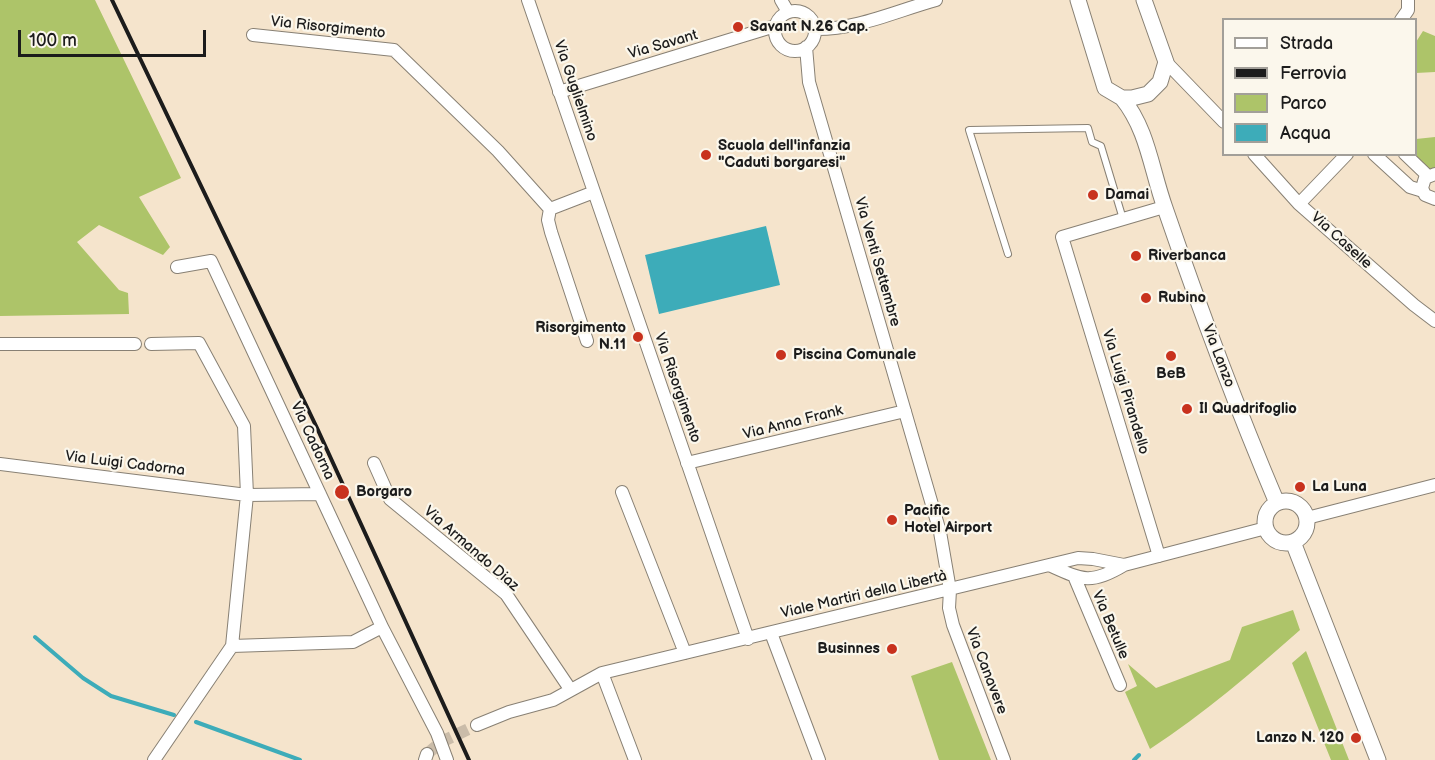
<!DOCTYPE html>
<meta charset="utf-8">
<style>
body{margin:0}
#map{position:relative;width:1435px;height:760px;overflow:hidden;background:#f5e4cc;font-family:"Balsamiq Sans",sans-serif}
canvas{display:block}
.legend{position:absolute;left:1222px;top:18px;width:195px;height:138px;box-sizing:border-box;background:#fbf7ec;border:2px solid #a29f99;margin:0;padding:8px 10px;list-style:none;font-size:18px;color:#1c1c1c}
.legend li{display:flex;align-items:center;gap:12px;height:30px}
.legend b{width:30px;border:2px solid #a29f99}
.scale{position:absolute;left:18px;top:30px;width:188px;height:27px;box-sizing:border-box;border:3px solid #1c1c1c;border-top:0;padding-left:8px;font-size:18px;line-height:21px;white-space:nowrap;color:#1c1c1c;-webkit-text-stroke:4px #fbf7ec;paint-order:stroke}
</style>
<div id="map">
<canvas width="1435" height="760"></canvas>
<ul class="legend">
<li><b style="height:8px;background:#fff"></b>Strada</li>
<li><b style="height:8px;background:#1c1c1c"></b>Ferrovia</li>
<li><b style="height:16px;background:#adc469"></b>Parco</li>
<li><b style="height:16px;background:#3dacb9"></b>Acqua</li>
</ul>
<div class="scale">100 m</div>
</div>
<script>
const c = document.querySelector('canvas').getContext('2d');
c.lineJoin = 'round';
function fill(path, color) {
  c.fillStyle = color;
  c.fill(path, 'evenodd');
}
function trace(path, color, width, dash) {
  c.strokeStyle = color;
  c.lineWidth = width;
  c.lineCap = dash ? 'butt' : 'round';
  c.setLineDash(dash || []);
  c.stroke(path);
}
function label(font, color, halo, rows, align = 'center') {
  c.font = font + ' "Balsamiq Sans",sans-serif';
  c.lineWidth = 4.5;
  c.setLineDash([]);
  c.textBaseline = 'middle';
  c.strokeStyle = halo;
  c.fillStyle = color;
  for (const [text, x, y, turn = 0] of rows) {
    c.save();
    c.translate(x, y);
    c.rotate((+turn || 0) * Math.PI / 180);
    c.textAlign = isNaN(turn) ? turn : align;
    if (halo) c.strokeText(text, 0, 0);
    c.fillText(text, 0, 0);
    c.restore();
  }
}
fill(new Path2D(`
 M 0,0 L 95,0 L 181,178 L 139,197 L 170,247 L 163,255 L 99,225 L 77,242 L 119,290 L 128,293 L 129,314 L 0,316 Z
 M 1423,31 L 1435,36 L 1435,72 L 1416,73 L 1416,42 Z
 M 1435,137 L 1435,170 L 1429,170 L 1413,155 L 1416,154 L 1416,139 Z
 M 1293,610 L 1300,630 C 1252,672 1204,714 1150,749 L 1125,692 L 1137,686 L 1128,664 L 1156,688 L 1230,660 L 1242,627 Z
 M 1306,651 L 1349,760 L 1331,760 L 1292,663 Z
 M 952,662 L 991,760 L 939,760 L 911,676 Z`), '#adc469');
fill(new Path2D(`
 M 766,226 L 780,285 L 659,314 L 645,255 Z`), '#3dacb9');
trace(new Path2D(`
 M 35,637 L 83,678 L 111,696 L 174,715
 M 196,722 L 300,760
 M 1134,760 L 1139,755`), '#3dacb9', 4);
trace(new Path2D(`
 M 427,754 L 441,742 L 477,725`), '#cabca9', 12, [12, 6]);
const service = new Path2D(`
 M 1008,254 L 969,130 L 1088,128 L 1092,142 L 1101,146 L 1123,219`);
const minor = new Path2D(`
 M 528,0 L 748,639
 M 781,0 L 788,12
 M775 31a20 20 0 1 1 40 0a20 20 0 1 1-40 0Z
 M 1401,20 L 1408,10 L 1408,0
 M 814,29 C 856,30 896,11 936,0
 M 253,35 L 394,50 L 498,151 L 550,209 L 594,192
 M 806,47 L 809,82 L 940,532 L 950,590 L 949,608 L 953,625 L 1004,760
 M 1166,62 L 1224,122
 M 559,92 L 775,26
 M 1254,154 L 1299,204 L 1414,305 L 1435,321
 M 1374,154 L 1410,187 L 1423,191
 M 1405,154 L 1428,176
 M 1435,174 L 1425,178 L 1422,188 L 1425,195 L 1435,199
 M 1299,204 L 1347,154
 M 550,209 L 548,220 L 551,232 L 587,341
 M 177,267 L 211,261 L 382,627 L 437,733 L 447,760
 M 0,344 L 135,344
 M 151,344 L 199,343 L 244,426 L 247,495 L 232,646 L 154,760
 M 374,463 L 390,499 L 506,594 L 570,689
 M 687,463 L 905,411
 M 0,464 L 247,495 L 320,494
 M 622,492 L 685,653
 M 1307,518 L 1435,485
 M 1159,556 L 1062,237 L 1164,207
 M 1049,565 C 1082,580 1091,585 1124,565 L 1266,528
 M 1074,576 L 1120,685
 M 771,633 L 819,760
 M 232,646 L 353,642 L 382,627
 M 602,673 L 635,760
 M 477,725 L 509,712 L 553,700 L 602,673 L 1078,558 L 1093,559 L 1124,565
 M 425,760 L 427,754`);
const tertiary = new Path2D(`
 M 1078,0 L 1105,88 L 1122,98 L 1132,98 L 1148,94 L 1160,82 L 1166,62 L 1144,0
 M 1122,98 C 1148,130 1151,169 1165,208 C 1199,307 1236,406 1277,503
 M1265 522a21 21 0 1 1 42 0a21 21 0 1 1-42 0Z
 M 1293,542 L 1378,760`);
trace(service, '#888074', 8);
trace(minor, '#888074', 14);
trace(tertiary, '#888074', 17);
trace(service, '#fff', 6);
trace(minor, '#fff', 12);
trace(tertiary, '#fff', 15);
trace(new Path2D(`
 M 112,0 L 317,428 L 469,760`), '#1c1c1c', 4);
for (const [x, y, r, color] of [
 [738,27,6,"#c8321e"],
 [706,155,6,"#c8321e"],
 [1093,195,6,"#c8321e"],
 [1136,256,6,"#c8321e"],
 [1146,298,6,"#c8321e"],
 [638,337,6,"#c8321e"],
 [781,355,6,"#c8321e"],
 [1171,356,6,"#c8321e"],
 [1187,409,6,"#c8321e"],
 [1300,487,6,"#c8321e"],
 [342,492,8,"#c8321e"],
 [892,520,6,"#c8321e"],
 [892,649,6,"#c8321e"],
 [1356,738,6,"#c8321e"]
]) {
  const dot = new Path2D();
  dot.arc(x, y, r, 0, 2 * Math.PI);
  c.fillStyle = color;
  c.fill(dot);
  trace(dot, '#fbf7ec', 2);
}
label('bold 15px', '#1c1c1c', '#fbf7ec', [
 ["Savant N.26 Cap.",750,27],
 ["Scuola dell'infanzia",718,146],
 ["\"Caduti borgaresi\"",718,163],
 ["Damai",1105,195],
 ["Riverbanca",1148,256],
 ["Rubino",1158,298],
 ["Risorgimento",626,328,"right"],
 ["N.11",626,345,"right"],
 ["Piscina Comunale",793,355],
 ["BeB",1171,374,"center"],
 ["Il Quadrifoglio",1199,409],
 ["La Luna",1312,487],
 ["Borgaro",356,492],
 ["Pacific",904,511],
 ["Hotel Airport",904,528],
 ["Businnes",880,649,"right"],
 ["Lanzo N. 120",1344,738,"right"]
], 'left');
label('15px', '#1c1c1c', '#fbf7ec', [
 ["Via Risorgimento",328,28,6],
 ["Via Savant",663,45,-16],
 ["Via Guglielmino",575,91,71],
 ["Via Caselle",1341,241,42],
 ["Via Venti Settembre",877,262,74],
 ["Via Lanzo",1218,356,69],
 ["Via Risorgimento",677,388,71],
 ["Via Luigi Pirandello",1125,392,73],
 ["Via Anna Frank",793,423,-14],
 ["Via Cadorna",312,441,65],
 ["Via Luigi Cadorna",125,464,7],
 ["Via Armando Diaz",471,549,41],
 ["Viale Martiri della Libertà",864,595,-13],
 ["Via Betulle",1110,625,67],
 ["Via Canavere",986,671,69]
]);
</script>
